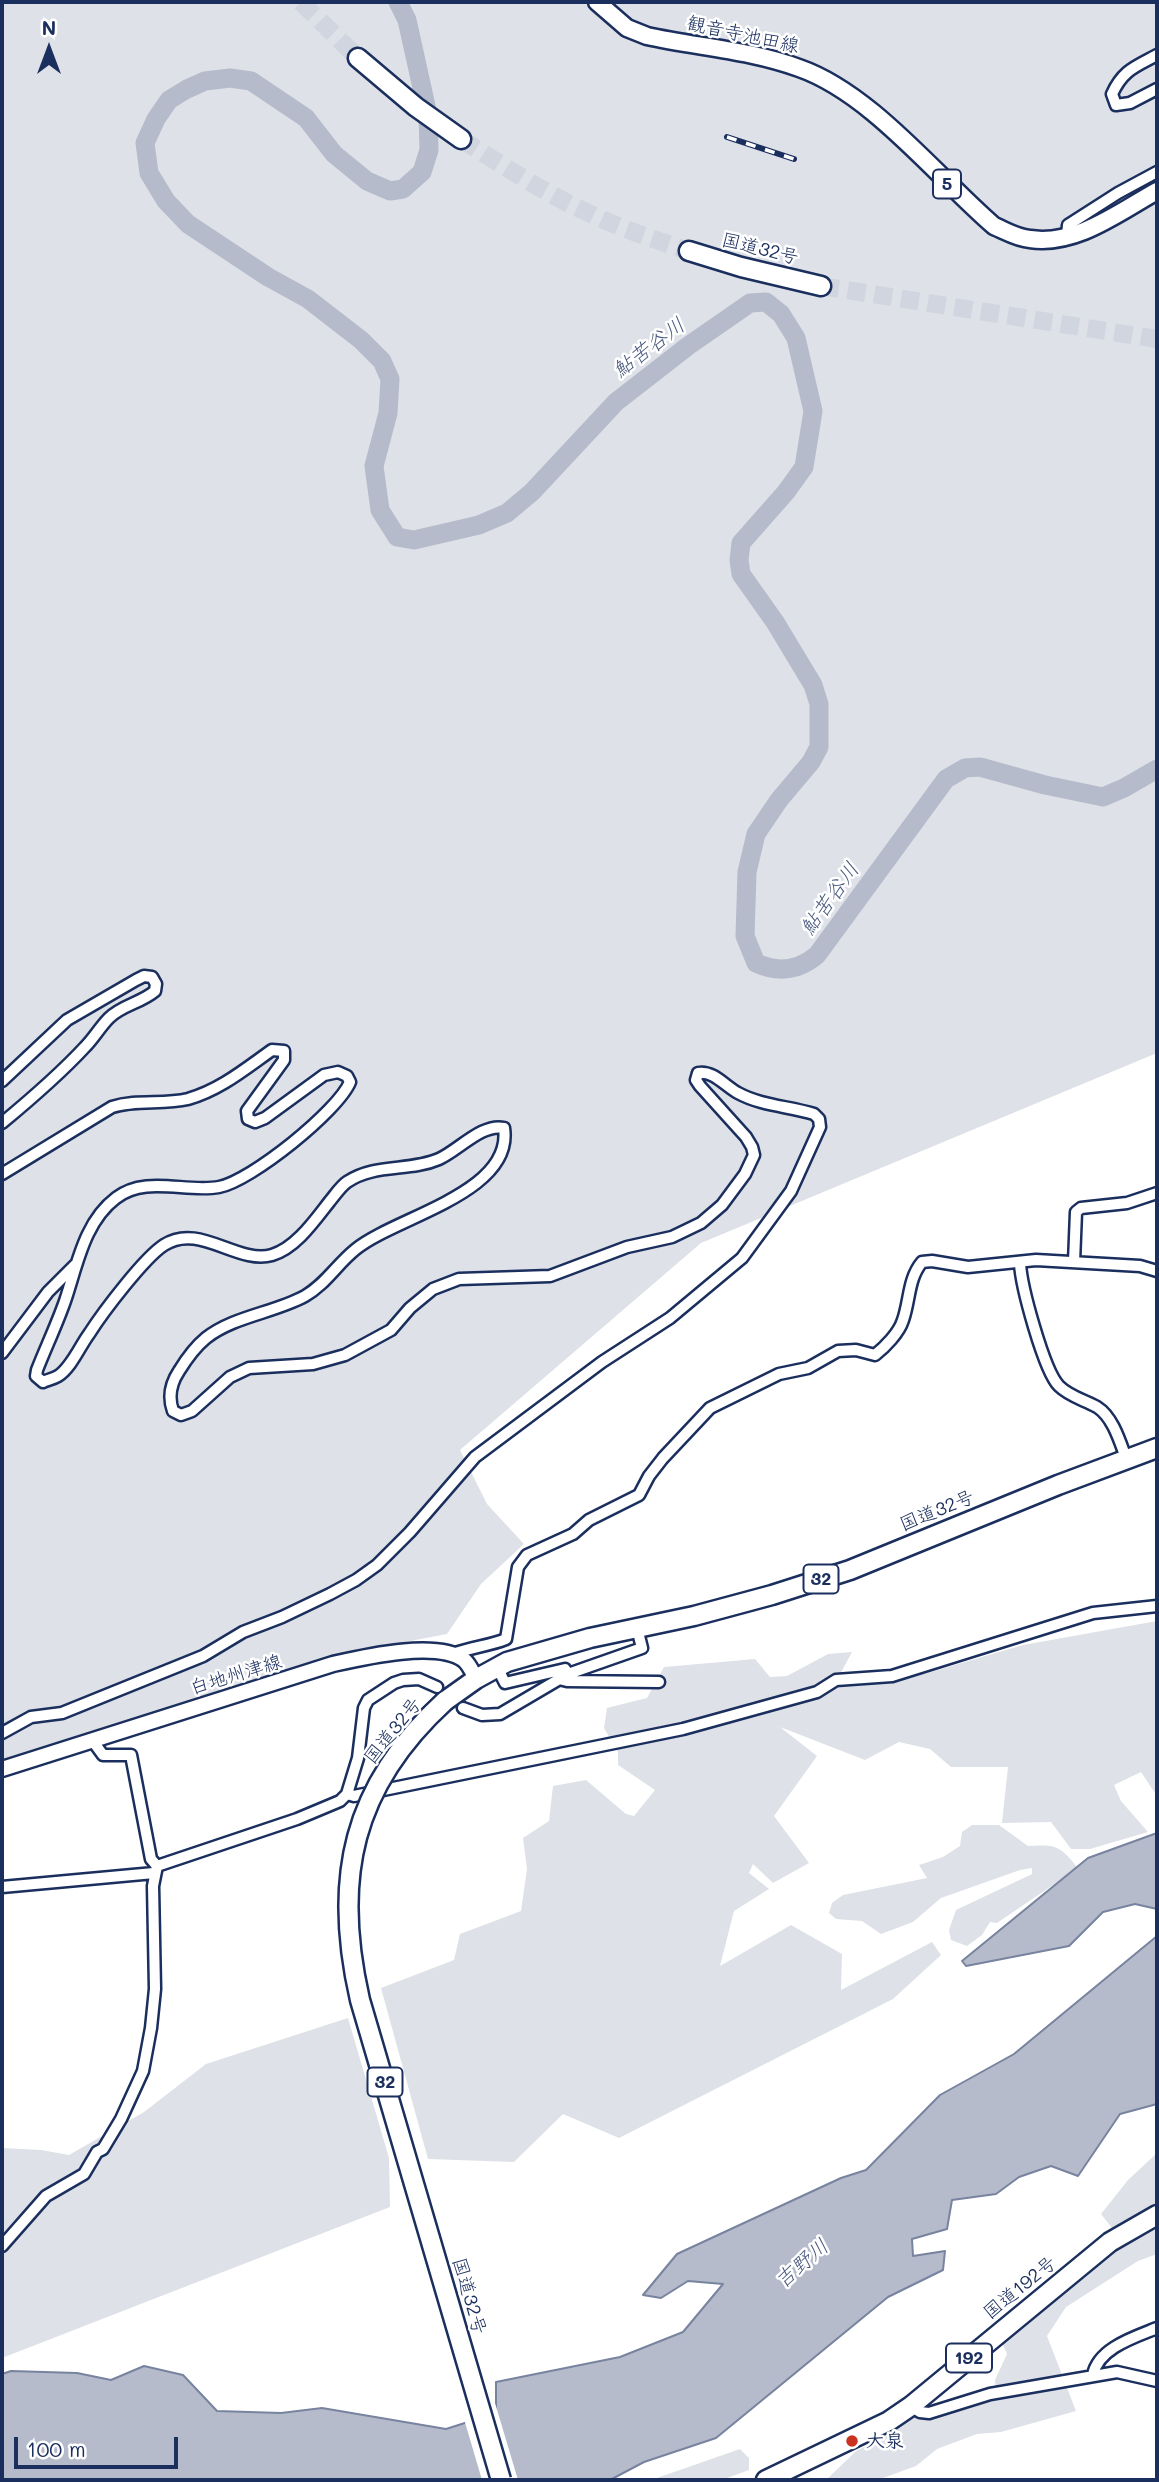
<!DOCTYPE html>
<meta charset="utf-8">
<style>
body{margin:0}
#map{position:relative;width:1159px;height:2482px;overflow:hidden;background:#fff;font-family:Mali,sans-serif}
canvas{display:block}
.frame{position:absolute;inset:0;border:4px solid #1b2f5e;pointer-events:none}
.north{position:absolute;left:14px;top:14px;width:70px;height:70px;-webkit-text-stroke:5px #fff;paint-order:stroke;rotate:0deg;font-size:19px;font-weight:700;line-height:28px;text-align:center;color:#1b2f5e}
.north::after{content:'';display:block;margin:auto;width:24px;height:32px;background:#1b2f5e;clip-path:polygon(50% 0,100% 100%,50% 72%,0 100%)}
.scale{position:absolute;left:14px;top:2437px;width:164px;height:32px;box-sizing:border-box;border:4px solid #1b2f5e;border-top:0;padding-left:9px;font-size:21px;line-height:24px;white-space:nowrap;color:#1b2f5e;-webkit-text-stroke:5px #fff;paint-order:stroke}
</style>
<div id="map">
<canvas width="1159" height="2482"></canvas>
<div class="frame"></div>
<div class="north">N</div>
<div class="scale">100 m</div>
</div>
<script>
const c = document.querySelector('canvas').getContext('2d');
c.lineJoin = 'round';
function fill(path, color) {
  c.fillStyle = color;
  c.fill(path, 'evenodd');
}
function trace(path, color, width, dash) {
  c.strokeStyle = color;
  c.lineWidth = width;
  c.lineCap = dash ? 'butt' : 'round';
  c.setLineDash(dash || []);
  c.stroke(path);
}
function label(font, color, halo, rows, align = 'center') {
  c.font = font + ' Mali,"Klee One",sans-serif';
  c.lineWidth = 5;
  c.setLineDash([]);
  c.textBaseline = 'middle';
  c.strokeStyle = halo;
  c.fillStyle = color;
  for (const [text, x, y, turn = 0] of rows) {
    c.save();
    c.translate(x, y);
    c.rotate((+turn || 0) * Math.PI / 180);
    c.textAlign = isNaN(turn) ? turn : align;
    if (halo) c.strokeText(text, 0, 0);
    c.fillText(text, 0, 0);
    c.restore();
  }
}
fill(new Path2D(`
 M 2,2 L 1157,2 L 1157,1053 L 701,1243 L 460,1450 L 487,1504 L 524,1544 L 481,1584 L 447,1634 L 358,1651 L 2,1760 Z
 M 1157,1621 L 1157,1796 L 1141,1772 L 1114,1785 L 1121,1801 L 1148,1832 L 1090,1849 L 1071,1849 L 1051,1822 L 1002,1823 L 1008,1767 L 951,1767 L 930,1749 L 899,1742 L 865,1760 L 780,1727 L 817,1756 L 774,1816 L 809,1863 L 773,1883 L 753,1864 L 749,1873 L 769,1889 L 734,1911 L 720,1966 L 791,1925 L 842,1954 L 841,1990 L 932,1942 L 941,1955 L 893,1999 L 619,2138 L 563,2114 L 514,2162 L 428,2159 L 381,1988 L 454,1960 L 460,1934 L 521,1911 L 527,1869 L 523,1838 L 549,1821 L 553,1786 L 586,1780 L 626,1814 L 634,1816 L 655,1790 L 618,1765 L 618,1752 L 604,1728 L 607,1708 L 647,1698 L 664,1667 L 755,1659 L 770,1677 L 787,1676 L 828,1654 L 852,1652 L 837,1680 L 924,1674 L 1023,1645 Z
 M 972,1825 L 999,1825 L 1028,1846 C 1057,1844 1060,1846 1078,1868 L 997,1923 L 990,1922 L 982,1935 L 967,1946 L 951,1940 L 949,1930 L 956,1910 L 1032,1874 L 1032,1868 L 1020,1870 L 941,1898 L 913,1922 L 881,1934 L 862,1921 L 836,1919 L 829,1913 L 832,1903 L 843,1895 L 927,1878 L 919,1865 L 943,1857 L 960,1846 L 962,1832 Z
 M 348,2018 L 389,2158 L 390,2207 L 2,2358 L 2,2148 L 41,2150 L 69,2155 L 144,2112 L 206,2064 Z
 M 1157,2153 L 1157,2254 L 1138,2261 L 1066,2307 L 1047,2336 L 1076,2411 L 1001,2432 L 977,2434 L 937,2449 L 916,2466 L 883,2478 L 872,2480 L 826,2480 L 856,2451 L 897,2431 L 894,2423 L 910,2411 C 931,2425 974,2406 996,2399 L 995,2380 L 1007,2354 L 1002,2343 L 1065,2286 L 1135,2233 L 1129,2219 L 1112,2228 L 1101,2214 L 1128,2180 Z
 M 740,2449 L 749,2458 L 749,2470 L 722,2480 L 651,2480 Z`), '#dee1e7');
const water = new Path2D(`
 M 1157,1833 L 1157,1909 L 1135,1904 L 1103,1912 L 1069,1946 L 966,1966 L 962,1961 L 1088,1858 Z
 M 1157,1936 L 1157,2104 L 1120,2114 L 1078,2176 L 1051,2166 L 1019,2177 L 996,2194 L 952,2200 L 947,2229 L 912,2239 L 913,2256 L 945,2251 L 943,2270 L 888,2297 L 716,2438 L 644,2462 L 610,2480 L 2,2480 L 2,2374 L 11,2371 L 77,2373 L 111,2380 L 144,2366 L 183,2375 L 217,2411 L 281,2413 L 322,2408 L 446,2429 L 496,2413 L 496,2382 L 620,2357 L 683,2332 L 723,2284 L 688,2281 L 661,2298 L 643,2295 L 677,2254 L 841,2178 L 866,2170 L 940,2095 L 1014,2054 Z`);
fill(water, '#b5bbca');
trace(water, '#77839f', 2);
fill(new Path2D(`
 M 492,2393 L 518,2480 L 482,2480 L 464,2419 L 492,2410 Z`), '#fff');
trace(new Path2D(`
 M 398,2 L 407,20 L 428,115 L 429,150 L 422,172 L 403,189 L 390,191 L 367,181 L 334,154 L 306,118 L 251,81 L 230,78 L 205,81 L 187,89 L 169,100 L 156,119 L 145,143 L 149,173 L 166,201 L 188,224 L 268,277 L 308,299 L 361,340 L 382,361 L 390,379 L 388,413 L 374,466 L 380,510 L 397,537 L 414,540 L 479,525 L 507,513 L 532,492 L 616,402 L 688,346 L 750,303 L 766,302 L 781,314 L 796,338 L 813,411 L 804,467 L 786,492 L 741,543 L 739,560 L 741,574 L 775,622 L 813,685 L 819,704 L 819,747 L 811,762 L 779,800 L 756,834 L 747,872 L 745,936 L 756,963 C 778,973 798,971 817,955 L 946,779 L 965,768 L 980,767 L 1045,785 L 1103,797 L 1124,788 L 1157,769`), '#b5bbca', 19);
trace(new Path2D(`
 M 301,2 L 358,58
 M 461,139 C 500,164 540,190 582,210 C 617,227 652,239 689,251
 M 821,286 L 1157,339`), '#d1d5df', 18, [18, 9]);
const street = new Path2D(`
 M 1157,55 C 1135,67 1123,70 1112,94 L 1116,105 L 1130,103 L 1157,89
 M 1067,237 L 1068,225 L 1118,193 L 1157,172
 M 2,1081 L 67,1020 L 136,980 L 144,976 L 152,977 L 156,984 L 155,991 C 141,1003 122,1005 109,1018 C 100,1027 94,1038 85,1047 C 59,1075 31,1099 2,1123
 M 2,1174 L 112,1107 C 137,1099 163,1105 188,1099 C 220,1090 245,1069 272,1050 L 284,1051 L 284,1060 L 247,1111 L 248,1119 L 255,1122 L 265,1118 L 324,1075 L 338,1072 L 347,1076 L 350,1082 C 338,1111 251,1181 219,1187 C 186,1193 145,1175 116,1198 C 84,1222 77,1266 65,1301 C 57,1324 46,1347 37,1370 L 36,1376 L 43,1382 C 47,1380 53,1379 58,1376 C 71,1368 80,1346 89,1334 C 103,1312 144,1258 164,1245 C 199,1222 238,1265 272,1255 C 296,1248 315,1220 330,1201 C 335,1195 341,1186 347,1182 C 375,1163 409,1172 439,1159 C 459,1150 482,1123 504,1128 C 514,1193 395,1217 356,1249 C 337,1264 326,1284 305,1296 C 274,1313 234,1316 206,1338 C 195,1347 187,1358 179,1371 C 171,1383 168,1397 173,1411 L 181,1415 L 192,1411 L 230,1377 L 249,1368 L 313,1364 L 345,1355 L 391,1330 L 410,1308 L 433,1289 L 459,1279 L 550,1276 L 627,1247 L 672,1237 L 701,1223 L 722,1205 L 745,1174 L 754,1155 L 752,1147 L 746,1137 L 700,1086 L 696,1080 L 698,1073 C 713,1070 725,1086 738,1093 C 762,1106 788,1106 814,1114 L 819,1119 L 820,1127 L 791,1191 L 742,1258 L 670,1318 L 602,1362 L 475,1457 L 410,1532 L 377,1565 L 356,1580 L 330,1594 L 282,1617 L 243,1632 L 203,1656 L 62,1713 L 31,1717 L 2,1733
 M 1074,1262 L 1076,1212 L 1081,1208 L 1127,1203 L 1157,1193
 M 1020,1263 C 1021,1286 1044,1371 1059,1386 C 1070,1397 1085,1400 1097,1407 C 1113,1417 1120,1442 1126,1458
 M 2,1353 L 48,1292 L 75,1265
 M 453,1654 C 471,1647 489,1646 506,1639 L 518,1567 L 527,1555 L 573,1534 L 589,1520 L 639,1495 L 649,1476 L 663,1458 L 710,1408 L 779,1374 L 808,1368 L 838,1351 L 856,1350 L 875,1355 C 885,1347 899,1333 903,1320 C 910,1300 908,1279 922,1262 L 932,1261 L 968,1267 L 1036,1260 L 1140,1266 L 1157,1271
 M 497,1667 L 505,1683 L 565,1669 L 568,1674
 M 559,1679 L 567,1681 L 659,1682
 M 463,1708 L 482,1715 L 500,1714 L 568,1674 L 642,1648 L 637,1628
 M 92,1740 L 103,1755 L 131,1755 L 151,1859 L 157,1866
 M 347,1794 L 354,1796 L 683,1729 L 817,1692 L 836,1680 L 892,1676 L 1093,1613 L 1157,1606
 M 157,1866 L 297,1819 L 340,1801 L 347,1794 L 358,1758 L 364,1708 L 368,1700 L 394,1683 L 403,1680 L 419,1679 L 437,1687
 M 2,1887 L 154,1873
 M 2,2246 L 46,2196 L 84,2174 L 97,2152 L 103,2149 L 121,2119 L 143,2071 L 151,2028 L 155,1989 L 153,1886 L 157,1866
 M 1093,2375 C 1098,2348 1135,2337 1157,2328
 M 911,2406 L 920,2412 L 929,2413 L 990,2394 L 1117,2372 L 1157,2381`);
const secondary = new Path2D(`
 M 2,1769 L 333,1664 C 364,1657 437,1640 464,1660 C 470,1665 472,1672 476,1679`);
const primary = new Path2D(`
 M 597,2 L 627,28 L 647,36 C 697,47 750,50 799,68 C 871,93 936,176 994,226 C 1006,231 1017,238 1030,239 C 1076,246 1119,212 1157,191`);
const highway = new Path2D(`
 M 358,58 L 416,107 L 461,139
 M 689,251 L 741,267 L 821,286
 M 445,1701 L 476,1679 L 507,1662 L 590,1638 L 694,1616 L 772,1595 L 850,1570 L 1058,1485 L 1157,1448
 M 766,2480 L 889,2421 L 911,2406 L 1110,2242 L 1157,2215`);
trace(street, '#1b2f5e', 15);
trace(secondary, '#1b2f5e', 19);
trace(primary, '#1b2f5e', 21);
trace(highway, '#1b2f5e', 23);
trace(street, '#fff', 10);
trace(secondary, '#fff', 14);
trace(primary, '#fff', 16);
trace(highway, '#fff', 18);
const rail = new Path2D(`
 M 727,137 L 794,159`);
trace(rail, '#1b2f5e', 6);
trace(rail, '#fff', 3.5, [10]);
const highwayBridge = new Path2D(`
 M 445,1701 C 352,1786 332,1879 360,2000 L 501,2480`);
trace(highwayBridge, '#1b2f5e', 23, []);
trace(highwayBridge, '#fff', 18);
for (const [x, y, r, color] of [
 [852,2441,7,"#c8321e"]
]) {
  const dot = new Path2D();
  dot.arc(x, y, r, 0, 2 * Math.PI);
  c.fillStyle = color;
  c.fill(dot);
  trace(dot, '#fff', 2.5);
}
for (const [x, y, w] of [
 [947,184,28],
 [821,1579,35],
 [385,2082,35],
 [969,2358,46]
]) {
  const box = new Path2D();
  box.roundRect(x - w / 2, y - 14.5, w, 29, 5);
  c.fillStyle = '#fff';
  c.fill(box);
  trace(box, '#1b2f5e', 2);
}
label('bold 18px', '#1b2f5e', null, [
 ["5",947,184],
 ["32",821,1579],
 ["32",385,2082],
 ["192",969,2358]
]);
label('19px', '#1b2f5e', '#fff', [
 ["観音寺池田線",743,35,12],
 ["国道32号",760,249,14],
 ["国道32号",937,1511,-22],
 ["白地州津線",236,1675,-17],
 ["国道32号",393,1731,-51],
 ["国道192号",1020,2288,-39],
 ["国道32号",469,2296,74]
]);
label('bold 19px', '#1b2f5e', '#fff', [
 ["大泉",866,2441]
], 'left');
label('italic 21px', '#49597e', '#fff', [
 ["鮎苦谷川",649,348,-37],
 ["鮎苦谷川",830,899,-54],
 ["吉野川",802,2264,-41]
]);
</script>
